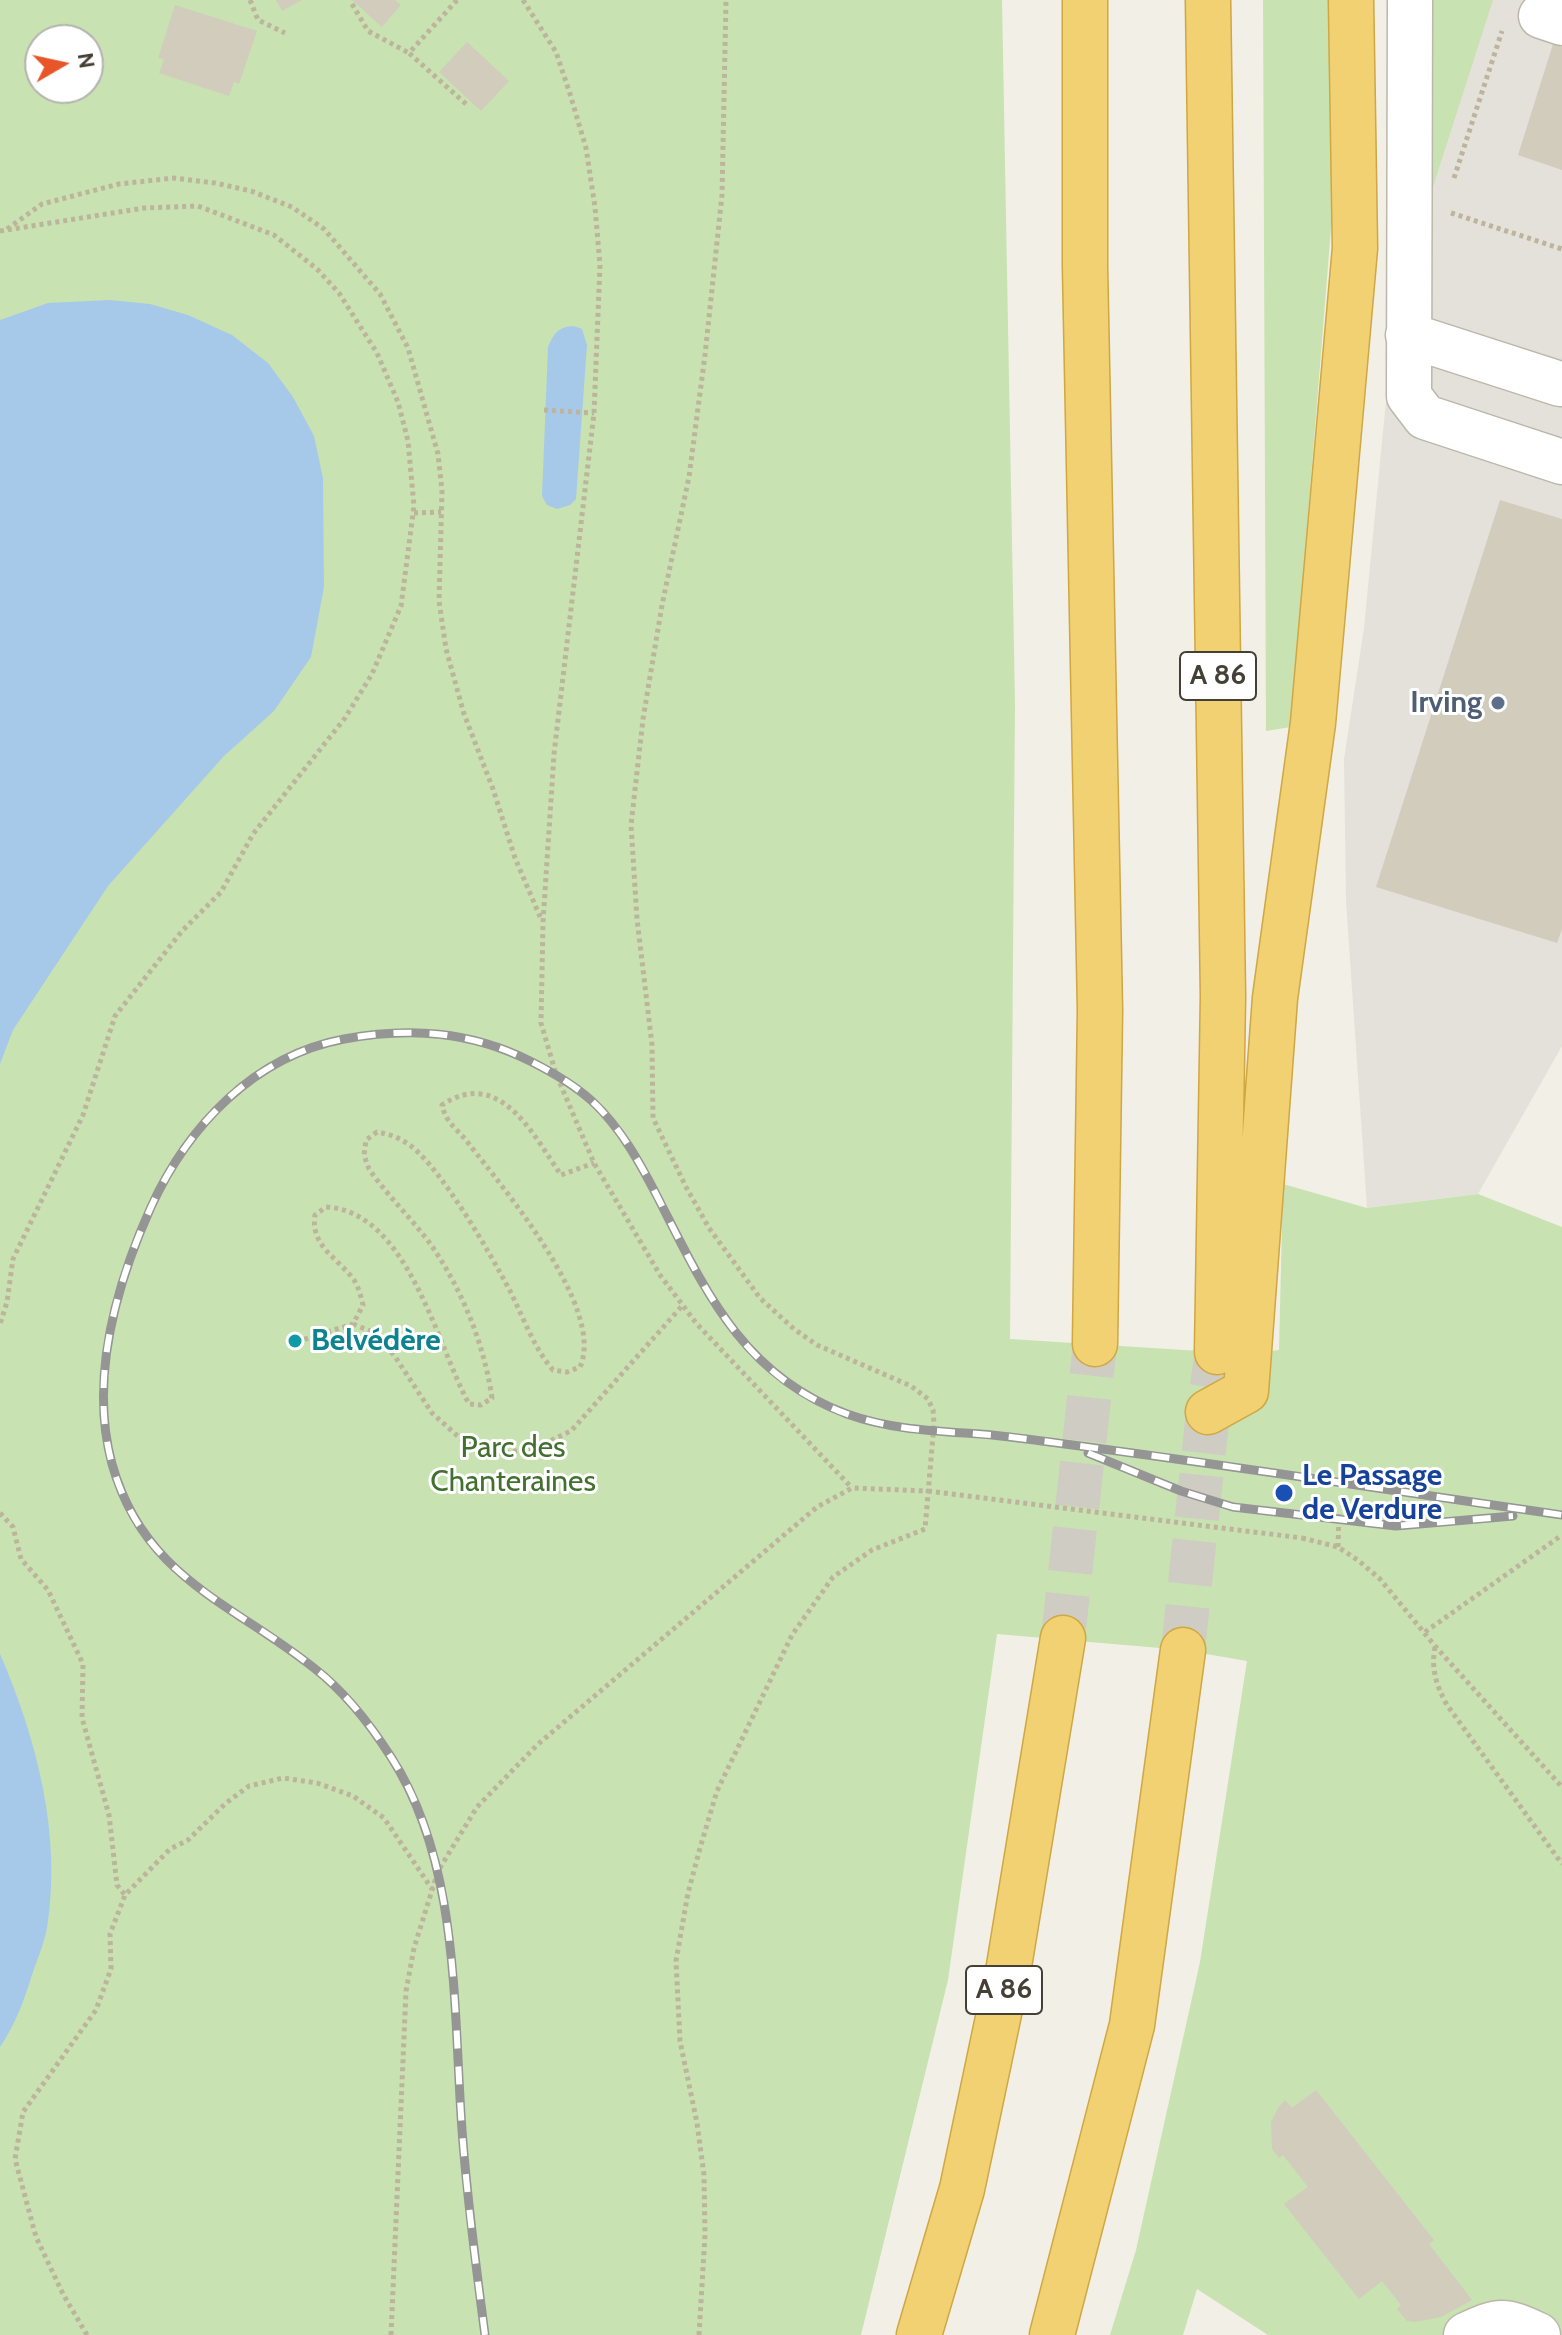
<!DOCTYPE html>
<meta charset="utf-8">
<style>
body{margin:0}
#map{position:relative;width:1562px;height:2335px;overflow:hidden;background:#f2efe6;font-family:Cabin,sans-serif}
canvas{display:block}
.north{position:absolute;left:24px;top:24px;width:80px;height:80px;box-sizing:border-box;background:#fff;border:2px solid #b4b3af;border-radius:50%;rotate:81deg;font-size:22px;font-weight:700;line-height:32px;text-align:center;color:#444036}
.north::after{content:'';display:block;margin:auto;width:28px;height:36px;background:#e75528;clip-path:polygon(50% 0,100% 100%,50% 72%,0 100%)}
</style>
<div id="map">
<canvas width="1562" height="2335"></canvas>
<div class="north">N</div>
</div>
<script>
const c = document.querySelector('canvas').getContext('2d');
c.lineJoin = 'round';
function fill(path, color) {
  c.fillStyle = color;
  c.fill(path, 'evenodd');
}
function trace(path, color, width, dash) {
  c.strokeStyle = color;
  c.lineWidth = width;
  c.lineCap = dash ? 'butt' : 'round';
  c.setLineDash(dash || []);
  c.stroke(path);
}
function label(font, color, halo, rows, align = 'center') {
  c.font = font + ' Cabin,sans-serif';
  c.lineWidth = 6;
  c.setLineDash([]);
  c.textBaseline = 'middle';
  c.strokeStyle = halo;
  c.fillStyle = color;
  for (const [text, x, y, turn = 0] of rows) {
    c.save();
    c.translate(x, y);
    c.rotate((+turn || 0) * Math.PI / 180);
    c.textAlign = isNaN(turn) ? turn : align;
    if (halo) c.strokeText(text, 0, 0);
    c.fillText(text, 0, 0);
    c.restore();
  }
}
fill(new Path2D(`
 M 1390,0 L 1562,0 L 1562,1046 L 1478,1194 L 1367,1208 L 1346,901 L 1344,759 L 1364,628 L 1393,328 Z`), '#e4e1db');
fill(new Path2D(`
 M 0,0 L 1002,0 L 1015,704 L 1010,1339 L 1247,1354 L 1279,1350 L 1283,1184 L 1367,1208 L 1478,1194 L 1562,1227 L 1562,2335 L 1268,2335 L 1197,2289 L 1183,2335 L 1110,2335 L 1136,2250 L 1200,1962 L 1247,1661 L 1183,1650 L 997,1634 L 948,1980 L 861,2335 L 0,2335 ZM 40,40 L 88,40 L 88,88 L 40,88 Z
 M 1263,0 L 1329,0 L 1332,216 L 1291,727 L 1266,731 Z
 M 1421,0 L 1493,0 L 1422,221 Z`), '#c9e2b2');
fill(new Path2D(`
 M 110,300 L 150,304 L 188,315 L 232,335 L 268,363 L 293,397 L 314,436 L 323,478 L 324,587 L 311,657 L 274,711 L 224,756 L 108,886 L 13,1030 L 0,1064 L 0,320 L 48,303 Z
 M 574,326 L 582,329 L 587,345 L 576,499 L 570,505 L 557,509 L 547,505 L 542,496 L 548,347 C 554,333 558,327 574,326 Z
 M 0,1654 C 37,1739 62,1836 47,1928 C 44,1944 37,1960 32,1975 C 23,2003 16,2023 0,2047 Z`), '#a7c9e9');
fill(new Path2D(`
 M 276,0 L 302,0 L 282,11 Z
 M 352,0 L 395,0 L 401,5 L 382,27 Z
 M 175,5 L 257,31 L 239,84 L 234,82 L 229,96 L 159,73 L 164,59 L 158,58 Z
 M 467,42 L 509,81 L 481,111 L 439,72 Z
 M 1553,44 L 1562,47 L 1562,170 L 1518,155 Z
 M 1500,500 L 1562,519 L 1562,929 L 1557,943 L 1376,887 Z
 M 1316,2090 L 1434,2240 L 1429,2244 L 1472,2300 L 1441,2317 L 1415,2322 L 1407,2321 L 1397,2309 L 1401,2305 L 1382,2281 L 1359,2299 L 1284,2204 L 1308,2187 L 1283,2155 L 1279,2158 L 1272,2149 L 1271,2122 L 1278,2108 L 1285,2100 L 1292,2108 Z`), '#d2ccbd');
trace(new Path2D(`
 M 1063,1638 L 1095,1344
 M 1183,1650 L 1208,1412 L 1217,1352`), '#cfccc3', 44, [44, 22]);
const minor = new Path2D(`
 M 1410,0 L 1409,396 L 1425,417 L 1562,462
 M 1541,16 L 1562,23
 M 1408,335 L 1560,384
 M 1466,2335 C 1500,2319 1504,2319 1538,2335`);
const highway = new Path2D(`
 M 1085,0 L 1085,266 L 1100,1010 L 1095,1344
 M 1208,0 L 1223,996 L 1217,1352
 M 1208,1412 L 1246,1391 L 1275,998 L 1313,723 L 1355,248 L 1351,0
 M 919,2335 L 962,2189 L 1009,1966 L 1063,1638
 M 1052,2335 L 1132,2025 L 1183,1650`);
trace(minor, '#bcb7aa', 47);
trace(highway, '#cfa743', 47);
trace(new Path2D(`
 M 250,0 L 258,20 L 285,33
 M 457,0 L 409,53 L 466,104
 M 523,0 L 556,52 L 570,94 L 586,148 L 595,207 L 600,265 L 594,413 L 554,754 L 543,922 L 541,1023 L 556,1074 L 594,1163 L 660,1275 L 696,1323 L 852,1488
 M 352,4 L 368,31 L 409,53
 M 1454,178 L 1502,31
 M 1451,213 L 1562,249
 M 7,229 L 42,204 L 119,184 L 174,178 L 215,183 L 251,191 L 292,207 L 324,229 L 380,294 L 408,348 L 438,454 L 442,491 L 439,601 L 446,649 L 464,714 L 493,789 L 515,858 L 541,919
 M 0,231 L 144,208 L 198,206 L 274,235 L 317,269 L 339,293 L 377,353 L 398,402 L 408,441 L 414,506 L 401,606 L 372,674 L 345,718 L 253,834 L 221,892 L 182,931 L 115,1016 L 83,1115 L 13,1259 L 7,1302 L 0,1324
 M 544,410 L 594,413
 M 414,513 L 441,512
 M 353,1324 L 370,1331 L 394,1355 L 432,1413 L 462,1440 L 497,1454 L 535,1448 L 571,1431 L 682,1306
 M 289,1344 L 353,1324 L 363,1305 C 361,1297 359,1288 354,1280 C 338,1258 310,1246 315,1215 L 326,1207 C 408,1211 437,1346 469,1404 L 481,1405 L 492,1398 C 484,1343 461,1287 429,1242 C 410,1217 387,1195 369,1169 L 364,1155 L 366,1140 L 377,1132 C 390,1134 400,1138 411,1146 C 442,1170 490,1253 509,1289 C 523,1316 533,1347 553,1370 L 567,1372 L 580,1367 C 606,1309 504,1189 469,1144 C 458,1129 446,1124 442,1105 C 500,1066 534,1136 561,1175 L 594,1163
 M 0,1513 L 13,1527 L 21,1559 L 48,1590 L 83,1664 L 82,1718 L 109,1815 L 117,1885 L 125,1895
 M 1302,1538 L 1338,1547 L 1359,1561 L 1380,1579 L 1435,1646 L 1562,1787
 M 1338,1547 L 1339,1514
 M 1425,1632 L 1562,1535
 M 1435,1647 C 1431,1669 1436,1685 1447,1705 L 1562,1864
 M 87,2335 L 63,2294 L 36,2237 L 15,2159 L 23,2112 L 96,2010 L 111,1969 L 110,1934 L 125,1895 L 170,1849 L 188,1840 L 226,1803 L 249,1786 L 283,1778 L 317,1783 L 353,1796 L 384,1818 L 432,1889
 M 391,2335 L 406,1991 L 414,1948 L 438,1871 L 477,1807 L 537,1745 L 817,1507 L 852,1488 L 928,1491
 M 699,2335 L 705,2235 L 704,2175 L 697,2123 L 680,2041 L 676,1961 L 688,1893 L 700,1848 L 717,1791 L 792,1635 L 833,1577 L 872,1550 L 925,1529 L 934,1424 L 933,1410 L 928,1399 L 911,1386 L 817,1345 L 794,1329 L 760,1298 L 709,1228 L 686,1187 L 653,1118 L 652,1045 L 637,919 L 631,825 L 643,719 L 662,605 L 689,477 L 705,355 L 722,195 L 726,0`), '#bdb49c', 5, [4, 4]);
trace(minor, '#fff', 44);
trace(highway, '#f1d172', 44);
const rail = new Path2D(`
 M 1088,1453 L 1181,1491 L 1233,1507 L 1396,1526 L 1513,1516
 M 485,2335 C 476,2267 467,2198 462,2130 C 453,2007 460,1864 391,1757 C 370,1724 345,1692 314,1668 C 231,1602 144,1578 112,1464 C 89,1379 116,1285 151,1207 C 188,1126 254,1056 344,1039 C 409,1027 470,1031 530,1061 C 552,1072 573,1084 592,1101 C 621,1128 640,1163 658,1198 C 705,1290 742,1375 847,1414 C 894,1431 942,1431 992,1435 C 1021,1438 1051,1442 1080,1446 C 1241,1467 1401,1492 1562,1515`);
trace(rail, '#959595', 9);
trace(rail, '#fff', 6, [18]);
trace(new Path2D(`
 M 928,1491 L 1302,1538`), '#bdb49c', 5, [4, 4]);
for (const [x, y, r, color] of [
 [1498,703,8,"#5c6f8a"],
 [295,1341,8,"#0f9aa8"],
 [1284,1493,10,"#1a4fb4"]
]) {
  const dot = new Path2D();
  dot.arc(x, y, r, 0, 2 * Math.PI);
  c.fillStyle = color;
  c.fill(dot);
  trace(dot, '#fff', 3);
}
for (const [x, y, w] of [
 [1218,676,76],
 [1004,1990,76]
]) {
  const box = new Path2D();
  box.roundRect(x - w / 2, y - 24, w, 48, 6);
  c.fillStyle = '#fff';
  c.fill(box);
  trace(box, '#444036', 2);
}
label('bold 28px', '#444036', null, [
 ["A 86",1218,676],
 ["A 86",1004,1990]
]);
label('bold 30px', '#4e5e75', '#fff', [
 ["Irving",1482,703]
], 'right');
label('bold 30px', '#0d838f', '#fff', [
 ["Belvédère",311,1341]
], 'left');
label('30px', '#42702f', '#fff', [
 ["Parc des",513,1448],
 ["Chanteraines",513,1482]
]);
label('bold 30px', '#164399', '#fff', [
 ["Le Passage",1302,1476],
 ["de Verdure",1302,1510]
], 'left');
</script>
